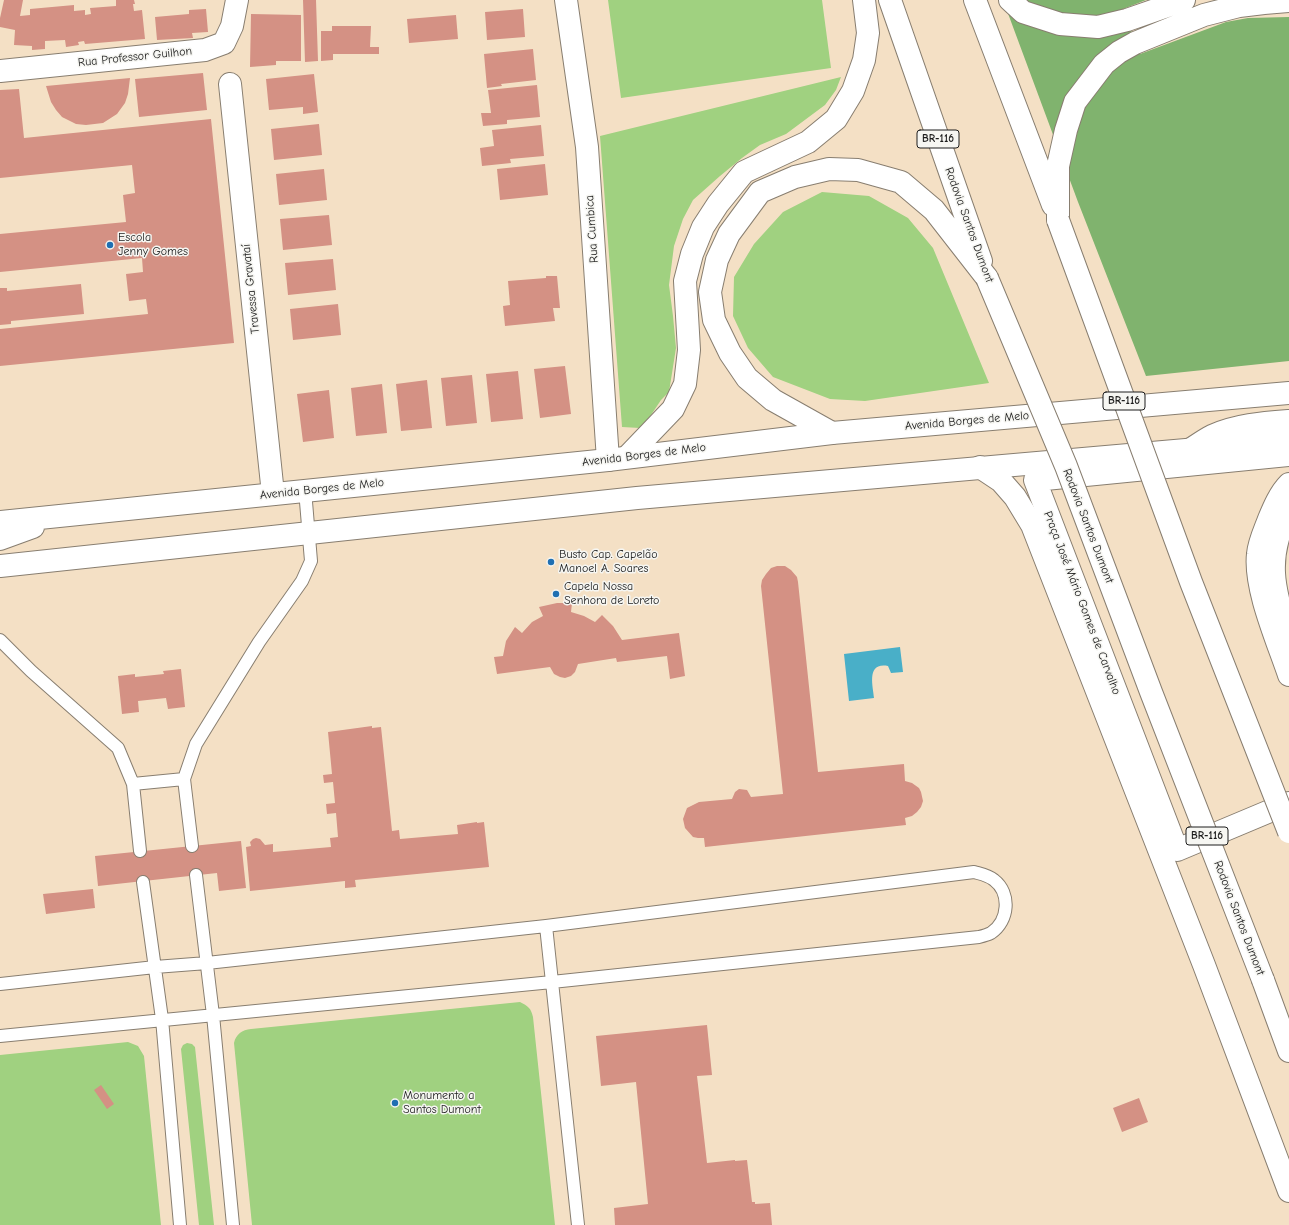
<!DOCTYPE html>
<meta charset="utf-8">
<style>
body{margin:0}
canvas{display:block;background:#f4e0c5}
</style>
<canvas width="1289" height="1225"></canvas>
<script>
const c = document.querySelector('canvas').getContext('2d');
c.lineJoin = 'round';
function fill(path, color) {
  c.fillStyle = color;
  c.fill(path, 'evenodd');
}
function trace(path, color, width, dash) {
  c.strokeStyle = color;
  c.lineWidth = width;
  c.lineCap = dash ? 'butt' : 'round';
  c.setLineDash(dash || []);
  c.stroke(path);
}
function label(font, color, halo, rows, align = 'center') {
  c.font = font + ' "Comic Neue",sans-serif';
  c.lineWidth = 3;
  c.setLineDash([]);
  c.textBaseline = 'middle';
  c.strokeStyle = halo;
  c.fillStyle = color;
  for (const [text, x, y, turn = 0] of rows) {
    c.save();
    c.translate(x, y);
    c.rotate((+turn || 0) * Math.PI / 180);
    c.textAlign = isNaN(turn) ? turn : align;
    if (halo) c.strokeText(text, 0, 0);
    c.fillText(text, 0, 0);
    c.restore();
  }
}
fill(new Path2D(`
 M 608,0 L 822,0 L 831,68 L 621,98 Z
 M 841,77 L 836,90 L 825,105 L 786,134 L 760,145 L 742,158 L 720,176 L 693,200 L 683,219 L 674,246 L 669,285 L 673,316 L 676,348 L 669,392 L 661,400 L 651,415 L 640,428 L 622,427 L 600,136 Z
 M 822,192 L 869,196 L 908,218 L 933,248 L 989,383 L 865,401 L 830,399 L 773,377 L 748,348 L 733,316 L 734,277 L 754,244 L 783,212 Z
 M 520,1002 C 528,1006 531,1008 533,1017 L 555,1225 L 252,1225 L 234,1043 C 236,1034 242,1030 251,1029 Z
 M 128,1042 L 138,1046 L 144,1056 L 161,1225 L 0,1225 L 0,1055 Z
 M 187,1043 L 192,1044 L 195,1047 L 214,1225 L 199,1225 L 181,1049 L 183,1045 Z`), '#a0d180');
fill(new Path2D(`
 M 1003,0 L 1146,0 L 1123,9 L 1140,54 L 1226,22 L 1248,18 L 1289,17 L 1289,361 L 1146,376 L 1078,202 Z`), '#80b36e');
fill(new Path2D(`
 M 900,647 L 903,672 L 891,673 L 888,666 C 866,662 873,686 874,698 L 849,701 L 844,654 Z`), '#49afc8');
fill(new Path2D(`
 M 4,0 L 23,0 L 20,16 L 30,15 L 30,9 L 74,5 L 74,11 L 85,10 L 85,15 L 91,14 L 90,8 L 116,6 L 116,0 L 134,0 L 135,4 L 133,4 L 134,11 L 142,10 L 145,39 L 85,44 L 84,41 L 78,42 L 79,45 L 66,47 L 65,40 L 45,41 L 45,49 L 32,50 L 32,46 L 14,45 L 15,30 L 0,27 L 0,18 Z
 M 303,0 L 316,0 L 318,61 L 305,62 Z
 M 206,9 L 208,32 L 192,33 L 193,38 L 157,40 L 155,17 L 189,14 L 189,10 Z
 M 523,9 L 525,37 L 487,40 L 485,12 Z
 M 251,14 L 301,15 L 301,61 L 276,61 L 276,65 L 250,67 Z
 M 456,15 L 458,39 L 409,43 L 407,19 Z
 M 332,26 L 371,26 L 370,47 L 379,47 L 379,54 L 333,54 L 333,60 L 321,61 L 321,31 L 332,31 Z
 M 533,49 L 536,80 L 501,84 L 502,86 L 487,88 L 484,54 Z
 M 203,73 L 207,110 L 139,117 L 135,79 Z
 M 314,74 L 318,112 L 303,114 L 303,107 L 269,110 L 266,79 Z
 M 130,78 L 128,94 L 125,103 L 117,114 L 103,123 L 86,125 L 76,124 L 62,117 L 56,110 L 51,102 L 46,86 Z
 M 537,85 L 540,117 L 507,120 L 507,124 L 483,126 L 481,113 L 491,113 L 488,90 Z
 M 19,89 L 24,138 L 211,119 L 234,343 L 0,366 L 0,329 L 148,314 L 146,299 L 129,301 L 126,274 L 143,272 L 142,258 L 0,272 L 0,234 L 126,222 L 123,195 L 135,193 L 132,165 L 0,178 L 0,90 Z
 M 319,124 L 322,155 L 274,160 L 271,129 Z
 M 541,125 L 544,156 L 510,159 L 511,163 L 482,166 L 480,148 L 494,146 L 492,130 Z
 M 545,164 L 548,195 L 500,200 L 497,169 Z
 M 324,169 L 327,200 L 279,205 L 276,174 Z
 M 329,215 L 332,245 L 283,250 L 280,219 Z
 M 333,259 L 336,290 L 288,295 L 285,263 Z
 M 546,276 L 557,276 L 560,308 L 553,308 L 555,321 L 505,326 L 503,306 L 510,305 L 508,281 L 546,278 Z
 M 81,284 L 84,314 L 11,321 L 11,324 L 0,325 L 0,288 L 7,288 L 7,291 Z
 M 338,304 L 341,335 L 293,340 L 290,309 Z
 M 565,366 L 571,414 L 540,418 L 534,369 Z
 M 518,371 L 523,419 L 491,422 L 486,374 Z
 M 472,375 L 477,423 L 446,426 L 441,378 Z
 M 427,380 L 432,428 L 401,431 L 396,384 Z
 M 382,384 L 387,433 L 356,436 L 351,388 Z
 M 329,390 L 334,438 L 303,442 L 297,394 Z
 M 777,566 L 785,566 L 791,570 L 797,577 L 798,582 L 818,772 L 904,764 L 905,781 L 912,783 L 919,788 L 921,792 L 923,801 L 921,807 L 917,812 L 912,816 L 905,818 L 906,825 L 705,847 L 704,838 L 698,838 L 693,837 L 685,828 L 683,819 L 687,808 L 699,802 L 732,799 L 735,792 L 739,789 L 747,790 L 751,797 L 783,794 L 761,586 L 762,580 L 766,574 L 771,568 Z
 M 557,603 L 572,603 L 571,612 L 584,616 L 595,622 L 602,615 L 613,626 L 622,640 L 679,633 L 685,676 L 670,679 L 667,656 L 617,662 L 616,658 L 578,664 L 575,672 L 571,676 L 565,678 L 560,677 L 554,674 L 550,667 L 497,674 L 494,657 L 503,656 L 506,641 L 515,627 L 522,633 L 532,622 L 543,616 L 539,607 Z
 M 181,669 L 185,707 L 168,709 L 166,698 L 138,701 L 139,712 L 122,714 L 118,676 L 135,674 L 135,677 L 164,674 L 163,671 Z
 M 372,726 L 372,728 L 381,727 L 392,831 L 399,830 L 400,839 L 458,834 L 457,825 L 477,822 L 477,823 L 484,822 L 489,867 L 355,880 L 356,887 L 345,888 L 345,881 L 250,891 L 246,847 L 251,846 L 250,842 L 253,839 L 256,838 L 260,839 L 265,845 L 273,844 L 273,852 L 331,847 L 330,838 L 338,837 L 336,813 L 327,814 L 326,804 L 335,803 L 333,782 L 324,783 L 323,775 L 332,774 L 328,732 Z
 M 241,841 L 246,888 L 219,891 L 217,873 L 98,886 L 95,856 Z
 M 93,889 L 95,908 L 46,914 L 43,894 Z
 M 707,1025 L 712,1075 L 697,1076 L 707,1163 L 735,1160 L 735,1161 L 747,1160 L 752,1202 L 755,1202 L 755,1204 L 770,1203 L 772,1225 L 615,1225 L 614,1208 L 648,1204 L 636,1082 L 601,1086 L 596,1036 Z
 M 101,1085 L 114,1104 L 107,1109 L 94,1090 Z
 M 1139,1098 L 1148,1122 L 1122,1132 L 1113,1108 Z`), '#d49184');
const lane = new Path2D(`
 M 0,640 L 31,671 L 118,748 L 133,784 L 140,851
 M 133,784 L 184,779
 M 192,846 L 184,779 L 196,744 L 259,642 L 302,581 L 311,561 L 305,490
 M 196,875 L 213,1015 L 233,1225
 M 143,882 L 162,1019 L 180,1225
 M 546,926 L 578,1225
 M 0,984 L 155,967 L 207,963 L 546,926 L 974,872 C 981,874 988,875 994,880 C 1011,893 1009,921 991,933 C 987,935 983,936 979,937 L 552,982 L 0,1036`);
const street = new Path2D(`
 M 566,0 L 587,147 L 608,460
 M 0,71 L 205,50 L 224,43 L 232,26 L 237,0
 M 230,84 L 273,494
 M 1289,455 L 1035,480 L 1177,850 L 1289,803
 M 1289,484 C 1280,493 1274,507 1269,519 C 1265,530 1259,542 1258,554 C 1254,588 1278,642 1289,675`);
const primary = new Path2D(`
 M 1289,511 C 1265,556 1273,590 1289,636
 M 0,522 L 608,460 L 832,433 L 1289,393
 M 0,539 L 33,527
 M 0,566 L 637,498 L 1289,441`);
const highway = new Path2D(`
 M 890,0 L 981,261
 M 975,0 L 1053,205
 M 1010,0 L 1023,12 L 1060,24 L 1098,27 L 1127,20 L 1184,0
 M 1058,220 L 1058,166 L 1066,130 L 1075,102 L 1104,64 L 1119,52 L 1135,43 L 1204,15 L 1239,6 L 1264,3 L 1289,1
 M 832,433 L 773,400 L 747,378 L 730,353 L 714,320 L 710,292 L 717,260 L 729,234 L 760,192 L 795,177 L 829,169 L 858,170 L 901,182 L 934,210 L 987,278
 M 1188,451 C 1196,446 1204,440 1212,436 C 1236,425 1263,423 1289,421
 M 627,457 L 673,409 L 685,384 L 689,350 L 685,281 L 692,254 L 703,227 L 718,204 L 744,172 L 808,142 L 836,119 L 853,91 L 864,60 L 868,33 L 864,0
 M 980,467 L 1001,481 L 1015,497 L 1032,525 L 1204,965 L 1289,1191
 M 1263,980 L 1289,1051`);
trace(lane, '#887e70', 14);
trace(street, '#887e70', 24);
trace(primary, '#887e70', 24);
trace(highway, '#887e70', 24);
trace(lane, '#fff', 12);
trace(street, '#fff', 22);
trace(primary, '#fff', 22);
trace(highway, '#fff', 22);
const highwayBridge = new Path2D(`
 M 1058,220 L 1191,582 L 1289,832
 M 987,278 L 1066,466 L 1151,692 L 1263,980`);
trace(highwayBridge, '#887e70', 24, []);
trace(highwayBridge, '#fff', 22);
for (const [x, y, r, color] of [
 [110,245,4,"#1f6fb2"],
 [551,562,4,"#1f6fb2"],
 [556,594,4,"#1f6fb2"],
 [395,1103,4,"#1f6fb2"]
]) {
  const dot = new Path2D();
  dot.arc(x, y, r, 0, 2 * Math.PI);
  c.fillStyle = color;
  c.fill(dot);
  trace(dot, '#f6f6f2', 1.5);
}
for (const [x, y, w] of [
 [938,139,42],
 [1124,401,42],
 [1207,836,42]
]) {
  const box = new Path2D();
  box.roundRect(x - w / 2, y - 9, w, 18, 3);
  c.fillStyle = '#f6f6f2';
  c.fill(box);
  trace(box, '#1c1c1c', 1);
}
label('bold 11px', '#1c1c1c', null, [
 ["BR-116",938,139],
 ["BR-116",1124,401],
 ["BR-116",1207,836]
]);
label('12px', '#1c1c1c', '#f6f6f2', [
 ["Rua Professor Guilhon",135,57,-6],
 ["Rodovia Santos Dumont",969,225,70],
 ["Rua Cumbica",592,229,-94],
 ["Travessa Gravataí",251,289,-96],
 ["Avenida Borges de Melo",967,421,-5],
 ["Avenida Borges de Melo",644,455,-7],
 ["Avenida Borges de Melo",322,489,-6],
 ["Rodovia Santos Dumont",1088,526,69],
 ["Praça José Mário Gomes de Carvalho",1082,603,69],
 ["Rodovia Santos Dumont",1239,918,69]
]);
label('12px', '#1c1c1c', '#f6f6f2', [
 ["Escola",118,238],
 ["Jenny Gomes",118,252],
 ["Busto Cap. Capelão",559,555],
 ["Manoel A. Soares",559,569],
 ["Capela Nossa",564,587],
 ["Senhora de Loreto",564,601],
 ["Monumento a",403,1096],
 ["Santos Dumont",403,1110]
], 'left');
</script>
